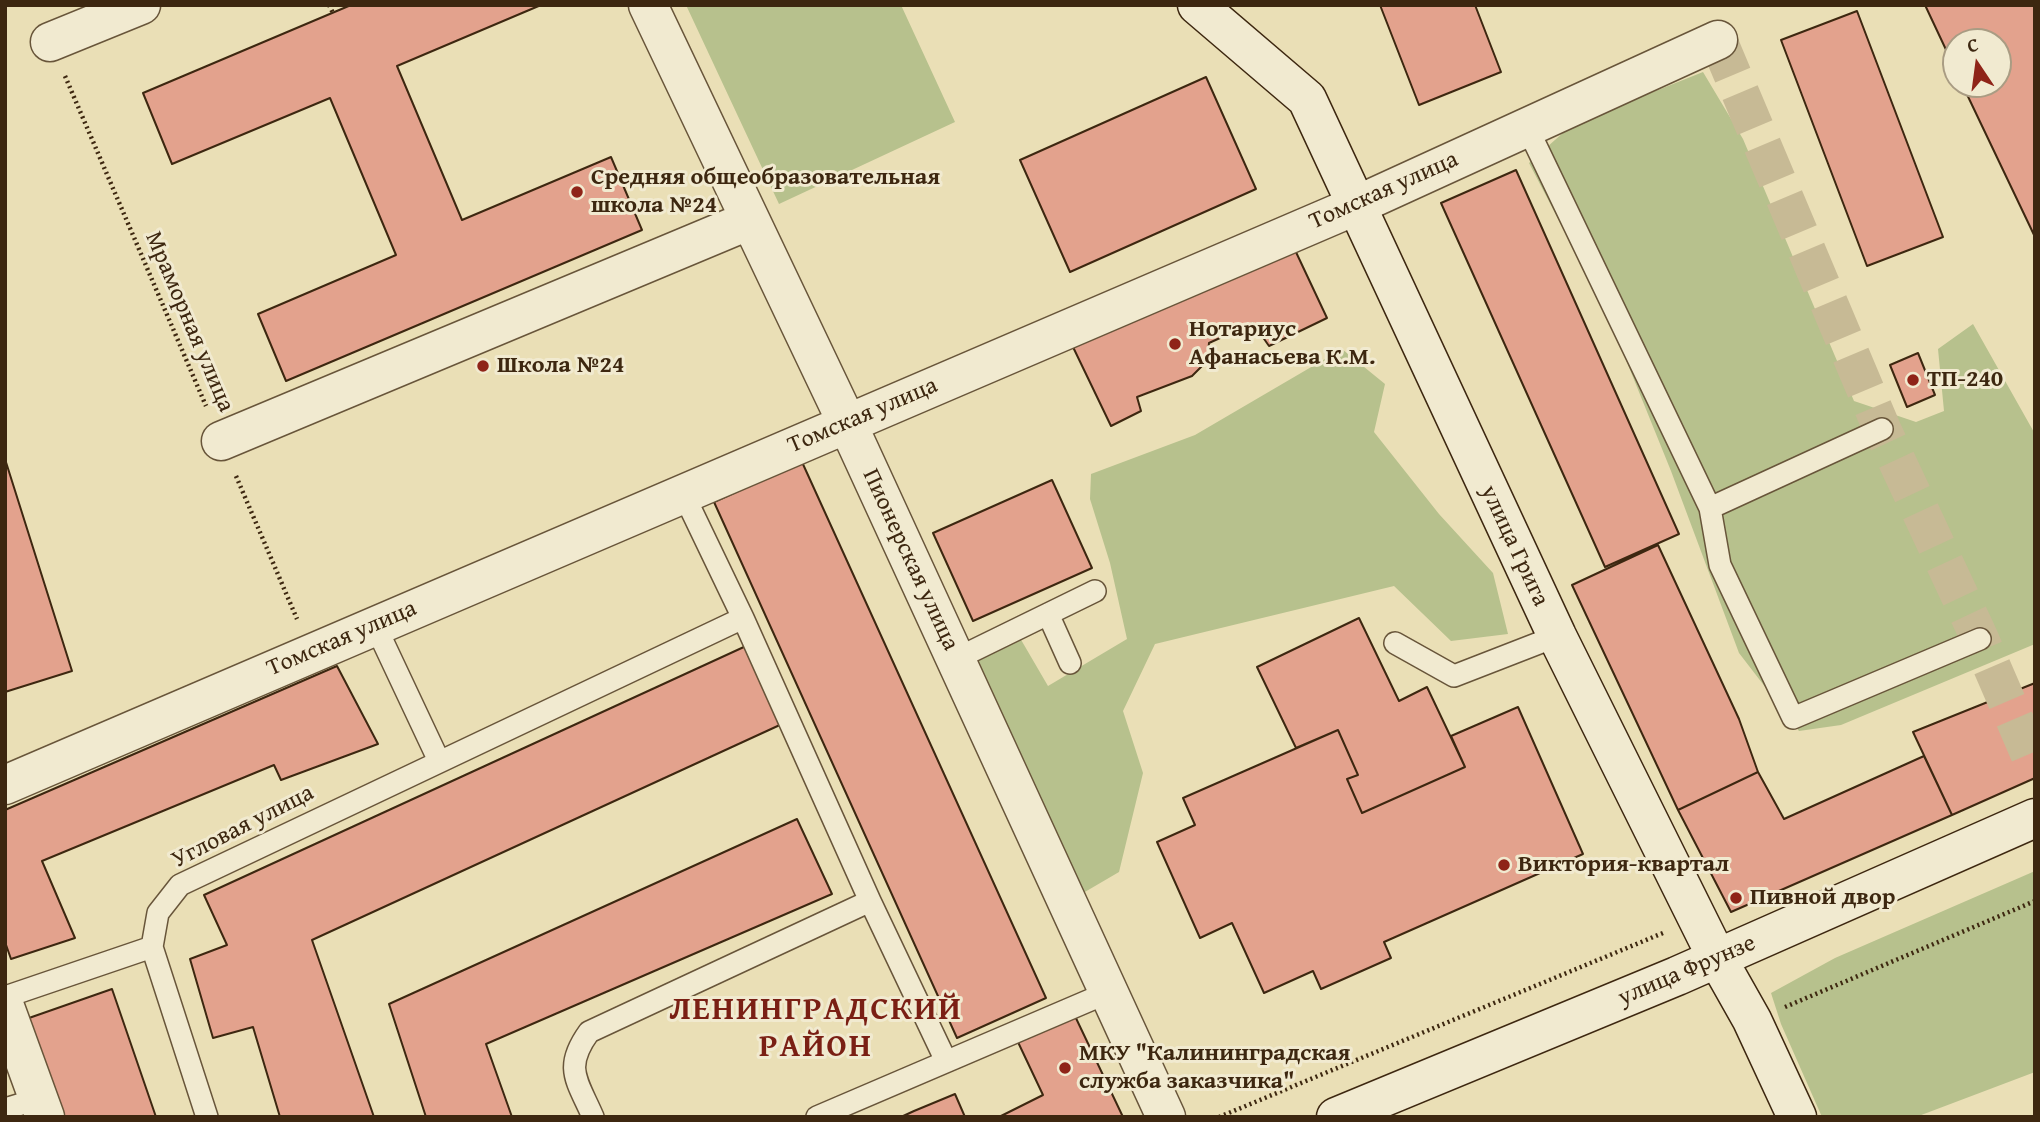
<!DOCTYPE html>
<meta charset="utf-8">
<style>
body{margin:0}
#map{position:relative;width:2040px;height:1122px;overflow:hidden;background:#eadfb6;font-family:"Gentium Book Plus",serif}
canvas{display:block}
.frame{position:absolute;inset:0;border:7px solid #3d2710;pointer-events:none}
.north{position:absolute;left:1942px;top:28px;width:70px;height:70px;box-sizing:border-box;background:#f1ead0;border:2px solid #a99c83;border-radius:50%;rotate:347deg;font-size:19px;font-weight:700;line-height:28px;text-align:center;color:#3d2710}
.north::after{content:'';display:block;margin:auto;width:24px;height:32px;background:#8f2418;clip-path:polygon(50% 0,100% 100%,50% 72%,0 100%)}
</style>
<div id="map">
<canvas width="2040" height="1122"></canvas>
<div class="frame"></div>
<div class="north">С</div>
</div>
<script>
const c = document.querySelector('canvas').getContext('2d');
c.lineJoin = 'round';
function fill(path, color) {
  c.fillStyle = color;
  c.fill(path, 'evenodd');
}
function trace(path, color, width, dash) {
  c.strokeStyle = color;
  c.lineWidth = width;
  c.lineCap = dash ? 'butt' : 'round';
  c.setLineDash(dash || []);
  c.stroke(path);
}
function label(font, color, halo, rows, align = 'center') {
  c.font = font + ' "Gentium Book Plus",serif';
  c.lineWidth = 6;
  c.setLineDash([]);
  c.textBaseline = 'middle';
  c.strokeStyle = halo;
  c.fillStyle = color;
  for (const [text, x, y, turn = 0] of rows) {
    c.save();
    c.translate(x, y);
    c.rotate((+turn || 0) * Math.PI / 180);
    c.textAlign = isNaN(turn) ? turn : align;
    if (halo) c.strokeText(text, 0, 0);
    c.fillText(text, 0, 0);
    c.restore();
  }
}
fill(new Path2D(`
 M 686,5 L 901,5 L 955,122 L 779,204 Z
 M 1703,72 L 1743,139 L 1854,401 L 1916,422 L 1944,411 L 1938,349 L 1973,324 L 2035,434 L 2035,644 L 1841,725 L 1799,731 L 1739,653 L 1671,471 L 1607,313 L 1529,163 L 1573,124 Z
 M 1342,349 L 1385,384 L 1374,432 L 1439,514 L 1493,573 L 1508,634 L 1451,641 L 1394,586 L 1155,644 L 1123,711 L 1143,773 L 1119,872 L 1078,896 L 971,647 L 1013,626 L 1048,686 L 1127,639 L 1110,563 L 1090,499 L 1091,474 L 1195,435 Z
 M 2035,871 L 2035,1072 L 1916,1117 L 1822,1117 L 1781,1024 L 1771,993 L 1835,958 Z`), '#b7c18d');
const building = new Path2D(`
 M 351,5 L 541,5 L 397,66 L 462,220 L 611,157 L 642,230 L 286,381 L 258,314 L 396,255 L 330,98 L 172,164 L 143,93 Z
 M 1380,5 L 1475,5 L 1501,72 L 1419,105 Z
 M 1925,5 L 2035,5 L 2035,237 L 1962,84 L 1998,84 L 1998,42 L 1956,42 L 1956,71 Z
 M 1857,11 L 1943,237 L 1867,266 L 1781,40 Z
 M 1206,77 L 1256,189 L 1070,272 L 1020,160 Z
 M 1516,170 L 1679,534 L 1605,567 L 1441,203 Z
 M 1295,250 L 1327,318 L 1269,346 L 1253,323 L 1209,343 L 1207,361 L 1192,376 L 1137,397 L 1141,411 L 1111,426 L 1073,347 Z
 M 1918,353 L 1935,395 L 1907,407 L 1890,365 Z
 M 5,459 L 72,671 L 5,692 Z
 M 802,462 L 1046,998 L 957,1038 L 714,502 Z
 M 1052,480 L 1092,568 L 973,621 L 933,533 Z
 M 1658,545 L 1739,719 L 1758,772 L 1678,810 L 1572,585 Z
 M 1359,618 L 1399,701 L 1427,687 L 1465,767 L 1362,813 L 1347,779 L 1358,775 L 1338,730 L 1296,748 L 1257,667 Z
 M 746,646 L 782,724 L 312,940 L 374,1117 L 280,1117 L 253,1027 L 213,1038 L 190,959 L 227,945 L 204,895 Z
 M 337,666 L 378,744 L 281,780 L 274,765 L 42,861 L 75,938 L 11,959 L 5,942 L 5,810 Z
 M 2035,683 L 2035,778 L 1952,815 L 1913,732 Z
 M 1518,707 L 1583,854 L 1384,942 L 1391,958 L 1321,989 L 1313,971 L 1264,993 L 1232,923 L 1200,938 L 1157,842 L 1195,825 L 1183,798 L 1338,730 L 1358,775 L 1347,779 L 1362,813 L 1465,767 L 1451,736 Z
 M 1924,756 L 1952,815 L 1731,912 L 1678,810 L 1758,772 L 1784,819 Z
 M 797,819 L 832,894 L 486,1044 L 512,1117 L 426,1117 L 389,1004 Z
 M 112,989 L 156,1117 L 64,1117 L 29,1018 Z
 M 1074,1014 L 1123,1117 L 999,1117 L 1043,1095 L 1017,1040 Z
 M 955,1094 L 965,1117 L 901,1117 L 914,1111 Z`);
fill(building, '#e3a28d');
trace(building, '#3d2710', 2);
trace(new Path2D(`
 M 1718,40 L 1882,429 L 1980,639 L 2035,767`), '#c7ba95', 38, [38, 19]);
const lane = new Path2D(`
 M 1527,127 L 1710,508 L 1882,429
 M 1710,508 L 1720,565 L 1793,718 L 1980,639
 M 1048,614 L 1070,663
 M 743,618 L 870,901 L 946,1061
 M 375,625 L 439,761
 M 1395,643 L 1454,676 L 1557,636
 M 956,659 L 1095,591
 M 5,997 L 152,947
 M 5,1109 L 38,1099
 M 207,1117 L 152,947 L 158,913 L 180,885 L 743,618 L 683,493
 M 593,1117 C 577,1080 563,1068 589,1032 L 870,901
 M 817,1117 L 1109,992`);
const street = new Path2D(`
 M 648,5 L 847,423 L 1166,1117
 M 50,42 L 141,5
 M 221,441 L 750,220
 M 5,785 L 1355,206 L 1718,40
 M 5,1007 L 45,1117`);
const secondary = new Path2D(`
 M 1197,5 L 1307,99 L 1557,636 L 1717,958 L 1752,1020 L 1797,1117
 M 1336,1117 L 1677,976 L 2035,818`);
trace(lane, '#68553a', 24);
trace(street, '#68553a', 41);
trace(secondary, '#3d2710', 41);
trace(new Path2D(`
 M 329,5 L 333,13
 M 65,76 L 206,406
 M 236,476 L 297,619
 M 1785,1007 L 2035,901
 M 1219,1117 L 1663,933`), '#3d2710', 4.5, [2, 3.5]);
trace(lane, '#f1ead0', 21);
trace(street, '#f1ead0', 38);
trace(secondary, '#f1ead0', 38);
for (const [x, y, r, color] of [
 [577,192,7,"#8f2418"],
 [1175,344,7,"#8f2418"],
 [483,366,7,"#8f2418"],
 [1913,380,7,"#8f2418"],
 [1504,865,7,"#8f2418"],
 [1736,898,7,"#8f2418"],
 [1065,1068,7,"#8f2418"]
]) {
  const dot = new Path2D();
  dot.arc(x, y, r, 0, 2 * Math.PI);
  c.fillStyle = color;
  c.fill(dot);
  trace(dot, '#f1ead0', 2.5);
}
label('bold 24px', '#3d2710', '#f1ead0', [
 ["Средняя общеобразовательная",591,178],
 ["школа №24",591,206],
 ["Нотариус",1189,330],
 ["Афанасьева К.М.",1189,358],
 ["Школа №24",497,366],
 ["ТП-240",1927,380],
 ["Виктория-квартал",1518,865],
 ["Пивной двор",1750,898],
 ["МКУ \"Калининградская",1079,1054],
 ["служба заказчика\"",1079,1082]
], 'left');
label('24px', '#3d2710', '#f1ead0', [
 ["Томская улица",1384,191,-24],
 ["Мраморная улица",189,322,67],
 ["Томская улица",863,416,-23],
 ["улица Грига",1514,546,65],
 ["Пионерская улица",910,560,65],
 ["Томская улица",342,639,-23],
 ["Угловая улица",243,827,-27],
 ["улица Фрунзе",1687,971,-23]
]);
c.letterSpacing = '2px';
label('bold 32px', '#7a1f14', '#f1ead0', [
 ["ЛЕНИНГРАДСКИЙ",816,1011],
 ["РАЙОН",816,1048]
]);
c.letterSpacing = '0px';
</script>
